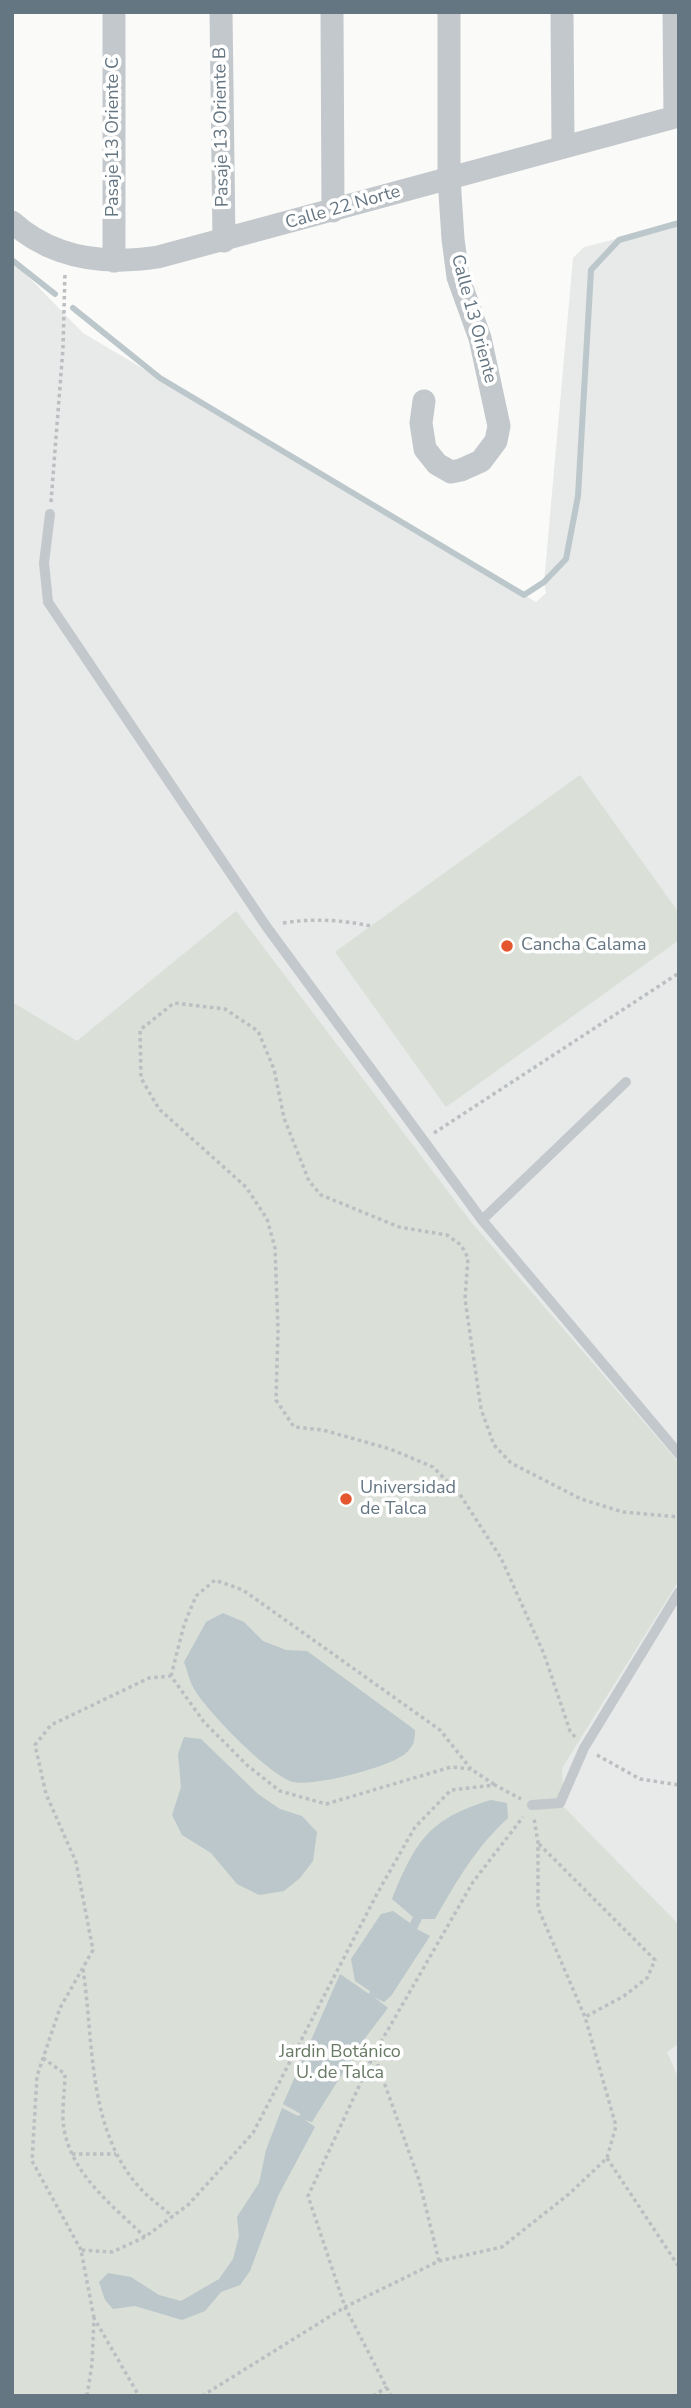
<!DOCTYPE html>
<meta charset="utf-8">
<style>
body{margin:0}
#map{position:relative;width:691px;height:2408px;overflow:hidden;background:#fafaf8;font-family:"Nunito Sans",sans-serif}
canvas{display:block}
.frame{position:absolute;inset:0;border:14px solid #657683;pointer-events:none}
</style>
<div id="map">
<canvas width="691" height="2408"></canvas>
<div class="frame"></div>
</div>
<script>
const c = document.querySelector('canvas').getContext('2d');
c.lineJoin = 'round';
function fill(path, color) {
  c.fillStyle = color;
  c.fill(path, 'evenodd');
}
function trace(path, color, width, dash) {
  c.strokeStyle = color;
  c.lineWidth = width;
  c.lineCap = dash ? 'butt' : 'round';
  c.setLineDash(dash || []);
  c.stroke(path);
}
function label(font, color, halo, rows, align = 'center') {
  c.font = font + ' "Nunito Sans",sans-serif';
  c.lineWidth = 7;
  c.setLineDash([]);
  c.textBaseline = 'middle';
  c.strokeStyle = halo;
  c.fillStyle = color;
  for (const [text, x, y, turn = 0] of rows) {
    c.save();
    c.translate(x, y);
    c.rotate((+turn || 0) * Math.PI / 180);
    c.textAlign = isNaN(turn) ? turn : align;
    if (halo) c.strokeText(text, 0, 0);
    c.fillText(text, 0, 0);
    c.restore();
  }
}
fill(new Path2D(`
 M 679,223 L 679,2396 L 12,2396 L 12,260 L 83,333 L 536,602 L 546,593 L 544,582 L 573,258 L 584,247 Z`), '#e8e9e9');
fill(new Path2D(`
 M 580,775 L 679,913 L 679,940 L 446,1107 L 335,952 Z
 M 236,911 L 471,1222 L 679,1463 L 679,1580 L 562,1768 L 563,1795 L 560,1803 L 679,1925 L 679,2043 L 667,2052 L 679,2080 L 679,2396 L 12,2396 L 12,1002 L 77,1041 Z`), '#dadfd7');
fill(new Path2D(`
 M 223,1613 L 244,1622 L 263,1641 L 286,1650 L 307,1651 L 415,1730 C 415,1740 414,1746 406,1753 C 391,1767 313,1787 293,1782 C 269,1775 210,1714 196,1692 C 190,1684 188,1672 184,1662 L 206,1622 Z
 M 184,1737 L 201,1739 L 258,1794 L 280,1809 L 302,1816 L 317,1832 L 313,1861 L 300,1878 L 284,1891 L 259,1895 L 237,1884 L 211,1853 L 182,1835 L 172,1815 L 181,1787 L 178,1754 Z
 M 491,1800 L 507,1803 L 508,1818 C 476,1847 456,1882 435,1919 L 422,1919 L 417,1929 L 430,1936 L 391,1996 L 384,2002 L 374,1997 L 388,2008 L 362,2042 L 312,2122 L 305,2120 L 315,2127 L 278,2196 L 250,2271 L 240,2285 L 221,2292 L 205,2311 L 182,2320 L 135,2306 L 113,2309 L 105,2300 L 99,2282 L 108,2273 L 131,2277 L 159,2295 L 181,2301 L 219,2279 L 233,2259 L 239,2236 L 237,2217 L 259,2183 L 266,2150 L 282,2108 L 298,2116 L 301,2114 L 283,2104 L 340,1974 L 369,1994 L 370,1991 L 355,1981 L 351,1959 L 381,1914 L 393,1911 L 410,1923 L 413,1917 L 392,1899 C 416,1841 428,1819 491,1800 Z`), '#bbc7cb');
trace(new Path2D(`
 M 12,260 L 55,294
 M 73,308 L 160,378 L 524,595 L 544,582 L 566,559 L 578,496 L 591,270 L 619,240 L 679,223`), '#bbc7cb', 6);
trace(new Path2D(`
 M 51,502 L 63,348 L 65,272
 M 283,923 C 314,918 341,920 371,926
 M 434,1133 L 679,973
 M 171,1676 L 184,1625 L 196,1596 L 215,1580 L 243,1590 L 440,1730 L 471,1769
 M 575,1737 L 570,1731 L 544,1654 L 501,1558 L 459,1493 L 433,1467 L 390,1449 L 323,1430 L 294,1427 L 276,1400 L 278,1330 L 275,1248 L 267,1219 L 246,1187 L 159,1109 L 141,1078 L 140,1030 L 174,1003 L 225,1009 L 258,1031 L 274,1069 L 284,1118 L 309,1181 L 321,1195 L 399,1227 L 447,1235 L 461,1245 L 468,1258 L 465,1299 L 481,1409 L 494,1445 L 511,1463 L 581,1499 L 623,1512 L 679,1517
 M 597,1755 L 640,1779 L 679,1785
 M 539,1844 L 655,1960 L 647,1978 L 624,1996 L 585,2017
 M 83,1969 C 94,2042 87,2130 140,2188 C 150,2199 162,2207 173,2217
 M 374,2054 L 308,2196 L 345,2307 L 439,2261 L 502,2247 L 569,2194 L 607,2158 L 616,2126 L 585,2017 L 538,1908 L 538,1843 L 534,1818
 M 43,2058 L 65,2074 C 65,2091 61,2112 64,2129 C 72,2175 113,2206 145,2237
 M 72,2154 L 116,2154
 M 607,2158 L 679,2267
 M 81,2250 L 32,2161 L 37,2076 L 60,2008 L 93,1950 L 76,1862 L 46,1794 L 35,1745 L 51,1725 L 149,1678 L 171,1676 L 204,1722 L 248,1766 L 280,1791 L 326,1804 L 451,1767 L 471,1769 L 495,1785
 M 439,2261 L 419,2180 L 374,2054 L 473,1882 L 523,1817
 M 94,2318 L 81,2250 L 112,2252 L 145,2237 L 189,2204 L 253,2133 L 378,1892 L 415,1827 L 451,1790 L 495,1785 L 521,1799
 M 87,2396 L 92,2364 L 94,2318 L 139,2396
 M 202,2396 L 345,2307 L 391,2396
 M 373,2396 L 387,2387`), '#bbbfc2', 3.5, [3.5, 3.5]);
trace(new Path2D(`
 M 50,514 L 44,563 L 48,602 L 266,926 L 482,1220 L 679,1454
 M 482,1220 L 626,1082
 M 532,1805 L 560,1803 L 584,1748 L 679,1592`), '#c3c8cc', 10);
trace(new Path2D(`
 M 114,12 L 114,261
 M 221,12 L 224,241
 M 332,12 L 333,211
 M 562,12 L 563,147
 M 674,12 L 675,117
 M 12,222 C 53,259 106,265 158,257 L 679,116
 M 424,401 L 421,423 L 425,449 L 437,464 L 451,472 L 461,470 L 481,461 L 496,441 L 499,426 L 480,338 L 458,277 L 453,239 L 449,178 L 449,12`), '#c3c8cc', 23);
for (const [x, y, r, color] of [
 [507,946,7,"#e4572e"],
 [346,1499,7,"#e4572e"]
]) {
  const dot = new Path2D();
  dot.arc(x, y, r, 0, 2 * Math.PI);
  c.fillStyle = color;
  c.fill(dot);
  trace(dot, '#fff', 2.5);
}
label('18px', '#657683', '#fff', [
 ["Pasaje 13 Oriente B",222,127,-91],
 ["Pasaje 13 Oriente C",114,137,-90],
 ["Calle 22 Norte",343,208,-16],
 ["Calle 13 Oriente",473,319,75]
]);
label('18px', '#657683', '#fff', [
 ["Cancha Calama",521,946],
 ["Universidad",360,1489],
 ["de Talca",360,1510]
], 'left');
label('18px', '#687a64', '#fff', [
 ["Jardin Botánico",340,2053],
 ["U. de Talca",340,2074]
]);
</script>
